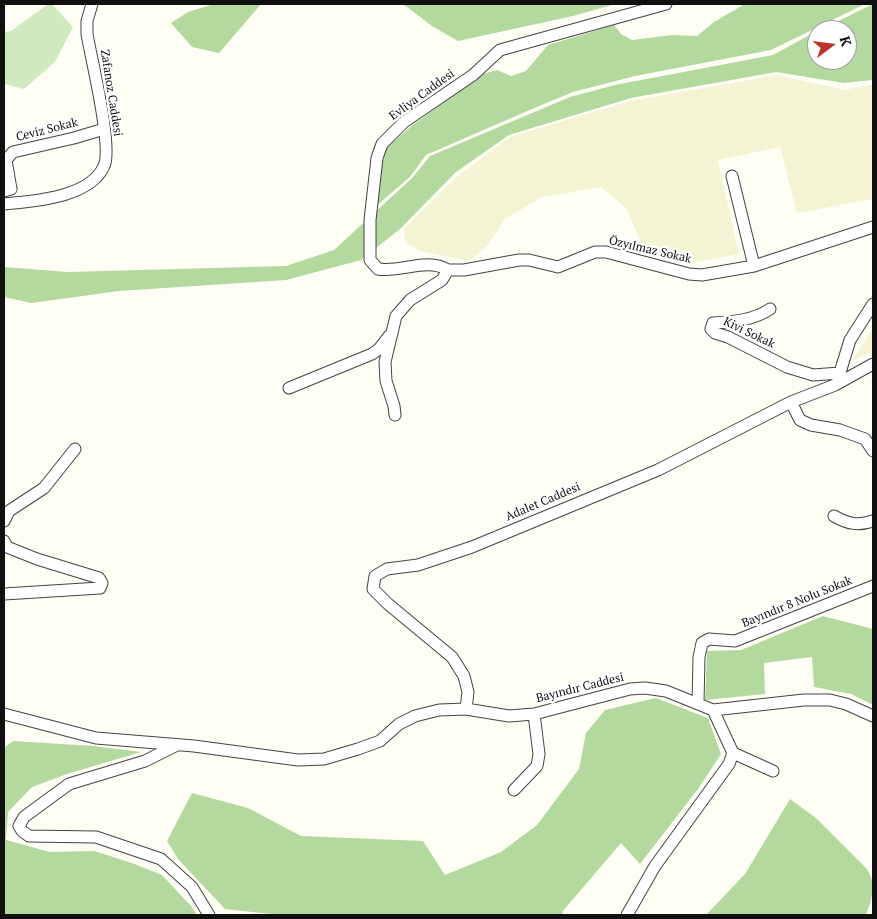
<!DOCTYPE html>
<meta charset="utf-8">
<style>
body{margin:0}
#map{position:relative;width:877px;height:919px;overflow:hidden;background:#fefef5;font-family:"PT Serif",serif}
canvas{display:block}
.frame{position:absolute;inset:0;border:5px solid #101010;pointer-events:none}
.north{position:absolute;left:807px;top:20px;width:50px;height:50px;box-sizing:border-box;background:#fff;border:1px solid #9f9f9f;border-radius:50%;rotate:75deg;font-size:14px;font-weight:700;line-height:20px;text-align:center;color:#101010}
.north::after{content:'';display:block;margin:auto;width:18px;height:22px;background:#bc352d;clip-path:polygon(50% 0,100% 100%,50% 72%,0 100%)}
</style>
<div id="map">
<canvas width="877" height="919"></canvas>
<div class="frame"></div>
<div class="north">K</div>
</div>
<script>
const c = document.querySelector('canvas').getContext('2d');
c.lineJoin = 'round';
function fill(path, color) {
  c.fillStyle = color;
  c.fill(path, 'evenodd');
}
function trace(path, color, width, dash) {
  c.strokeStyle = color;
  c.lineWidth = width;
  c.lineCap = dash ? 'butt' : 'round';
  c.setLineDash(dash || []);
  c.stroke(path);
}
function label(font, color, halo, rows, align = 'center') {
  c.font = font + ' "PT Serif",serif';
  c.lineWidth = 5;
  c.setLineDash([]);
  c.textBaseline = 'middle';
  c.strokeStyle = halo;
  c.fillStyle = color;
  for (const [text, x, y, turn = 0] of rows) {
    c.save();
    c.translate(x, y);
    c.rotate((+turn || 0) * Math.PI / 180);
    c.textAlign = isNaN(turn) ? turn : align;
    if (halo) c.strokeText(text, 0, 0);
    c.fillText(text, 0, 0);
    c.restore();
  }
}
fill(new Path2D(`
 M 777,75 L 844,90 L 873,84 L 873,199 L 797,213 L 780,147 L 718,160 L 739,254 L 695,262 L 643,247 L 626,208 L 601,187 L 542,197 L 505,219 L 487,246 L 470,261 L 420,251 L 405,242 L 404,229 L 435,198 L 458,176 L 510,137 L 630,101 Z
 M 873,328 L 873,351 L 852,361 Z`), '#f4f4d5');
fill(new Path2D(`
 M 48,4 L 52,4 L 73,27 L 55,62 L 24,89 L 4,84 L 4,32 L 11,31 Z`), '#d0e9be');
fill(new Path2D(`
 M 214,4 L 261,4 L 219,53 L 192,47 L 171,23 L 188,12 Z
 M 399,4 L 615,4 L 573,16 L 458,41 L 432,26 L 403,4 Z
 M 745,4 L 865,4 L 771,50 L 635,76 L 573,92 L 532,109 L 426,155 L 410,177 L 376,206 L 381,169 L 387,147 L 414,124 L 483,74 L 497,70 L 511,76 L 526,71 L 548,45 L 614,25 L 621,34 L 632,40 L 672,35 L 697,36 L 714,22 Z
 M 873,4 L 873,80 L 844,83 L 776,72 L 631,98 L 509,135 L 456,172 L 400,229 L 361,260 L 286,280 L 119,291 L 31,303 L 4,297 L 4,267 L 68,272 L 286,266 L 334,250 L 412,178 L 430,156 L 570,97 L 615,85 L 773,55 L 817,31 L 817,60 L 847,60 L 847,30 L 820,30 Z
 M 823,616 L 873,629 L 873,705 L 851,694 L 814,687 L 812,657 L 764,663 L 765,694 L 705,700 L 707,651 L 741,650 Z
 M 656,698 L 708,718 L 721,754 L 698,789 L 640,864 L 621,843 L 562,912 L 564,915 L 279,915 L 225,909 L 178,859 L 167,841 L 192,793 L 248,808 L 301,836 L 423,841 L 445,875 L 501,852 L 537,825 L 579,769 L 586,733 L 605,710 Z
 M 13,741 L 94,746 L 141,752 L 67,774 L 32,787 L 8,812 L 6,840 L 50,852 L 94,851 L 132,863 L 162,875 L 191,906 L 197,915 L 4,915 L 4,748 Z
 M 790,799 L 816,818 L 867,869 C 877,885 872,898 866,915 L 706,915 L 745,874 Z`), '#b3d99e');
const minor = new Path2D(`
 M 732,176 L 754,266
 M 4,191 L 11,189 L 6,160 L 13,152 L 74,138 L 104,129
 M 4,204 C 33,201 90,198 104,166 C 113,147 91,58 87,34 L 87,21 L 92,4
 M 448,270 C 426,257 402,273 378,269 L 370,260 L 370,220 L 377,158 L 382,144 L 404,122 L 473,75 L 500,50 L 666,4
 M 448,270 L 464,270 L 519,260 L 529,260 L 558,267 L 595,252 L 606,252 L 689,274 L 702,275 L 754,266 L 873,227
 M 770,309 C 754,320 733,322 713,323 L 711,329 L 715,333 L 728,337 L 787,367 L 813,375 L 840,373
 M 838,379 L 850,340 L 873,304
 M 289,388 L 372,354 L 379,349 L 389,336
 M 791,402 L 800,420 L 811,425 L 840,430 L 865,439 L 873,451
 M 395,415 L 394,406 L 386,381 L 385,362 L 396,316 L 410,300 L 442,280 L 448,270
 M 834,516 C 848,524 858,526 873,521
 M 4,521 L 9,511 L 44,488 L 75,449
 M 4,541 L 7,547 L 37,559 L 99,578 L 102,583 L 100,588 L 4,594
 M 698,704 L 699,657 L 702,643 L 709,639 L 735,641 L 873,586
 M 466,709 L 468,692 L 464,676 L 452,657 L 388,604 L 373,589 L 375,576 L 387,569 L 418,565 L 472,547 L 658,470 L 791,402 L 835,385 L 873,364
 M 4,714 L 96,738 L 194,746 L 298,760 L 324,759 L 358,749 L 380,741 L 399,724 L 415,716 L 439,710 L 466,709 L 509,716 L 534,714 L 630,689 L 645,688 L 666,691 L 713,710 L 804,700 L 830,700 L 846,704 L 873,716
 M 177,745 L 145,761 L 69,784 L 24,817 L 19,826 L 22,831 L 29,836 L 96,837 L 161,859 L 192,887 L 209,915
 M 733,753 L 773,771
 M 514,790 L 537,766 L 539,754 L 534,714
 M 627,915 L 655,866 L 729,764 L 733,753 L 713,710`);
trace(minor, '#434343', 13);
trace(minor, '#fff', 11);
label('12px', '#101010', '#fff', [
 ["Zafanoz Caddesi",111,93,81],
 ["Evliya Caddesi",422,95,-36],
 ["Ceviz Sokak",47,130,-14],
 ["Özyılmaz Sokak",650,250,13],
 ["Kivi Sokak",749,333,26],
 ["Adalet Caddesi",543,502,-23],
 ["Bayındır 8 Nolu Sokak",797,602,-22],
 ["Bayındır Caddesi",580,688,-14]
]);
</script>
